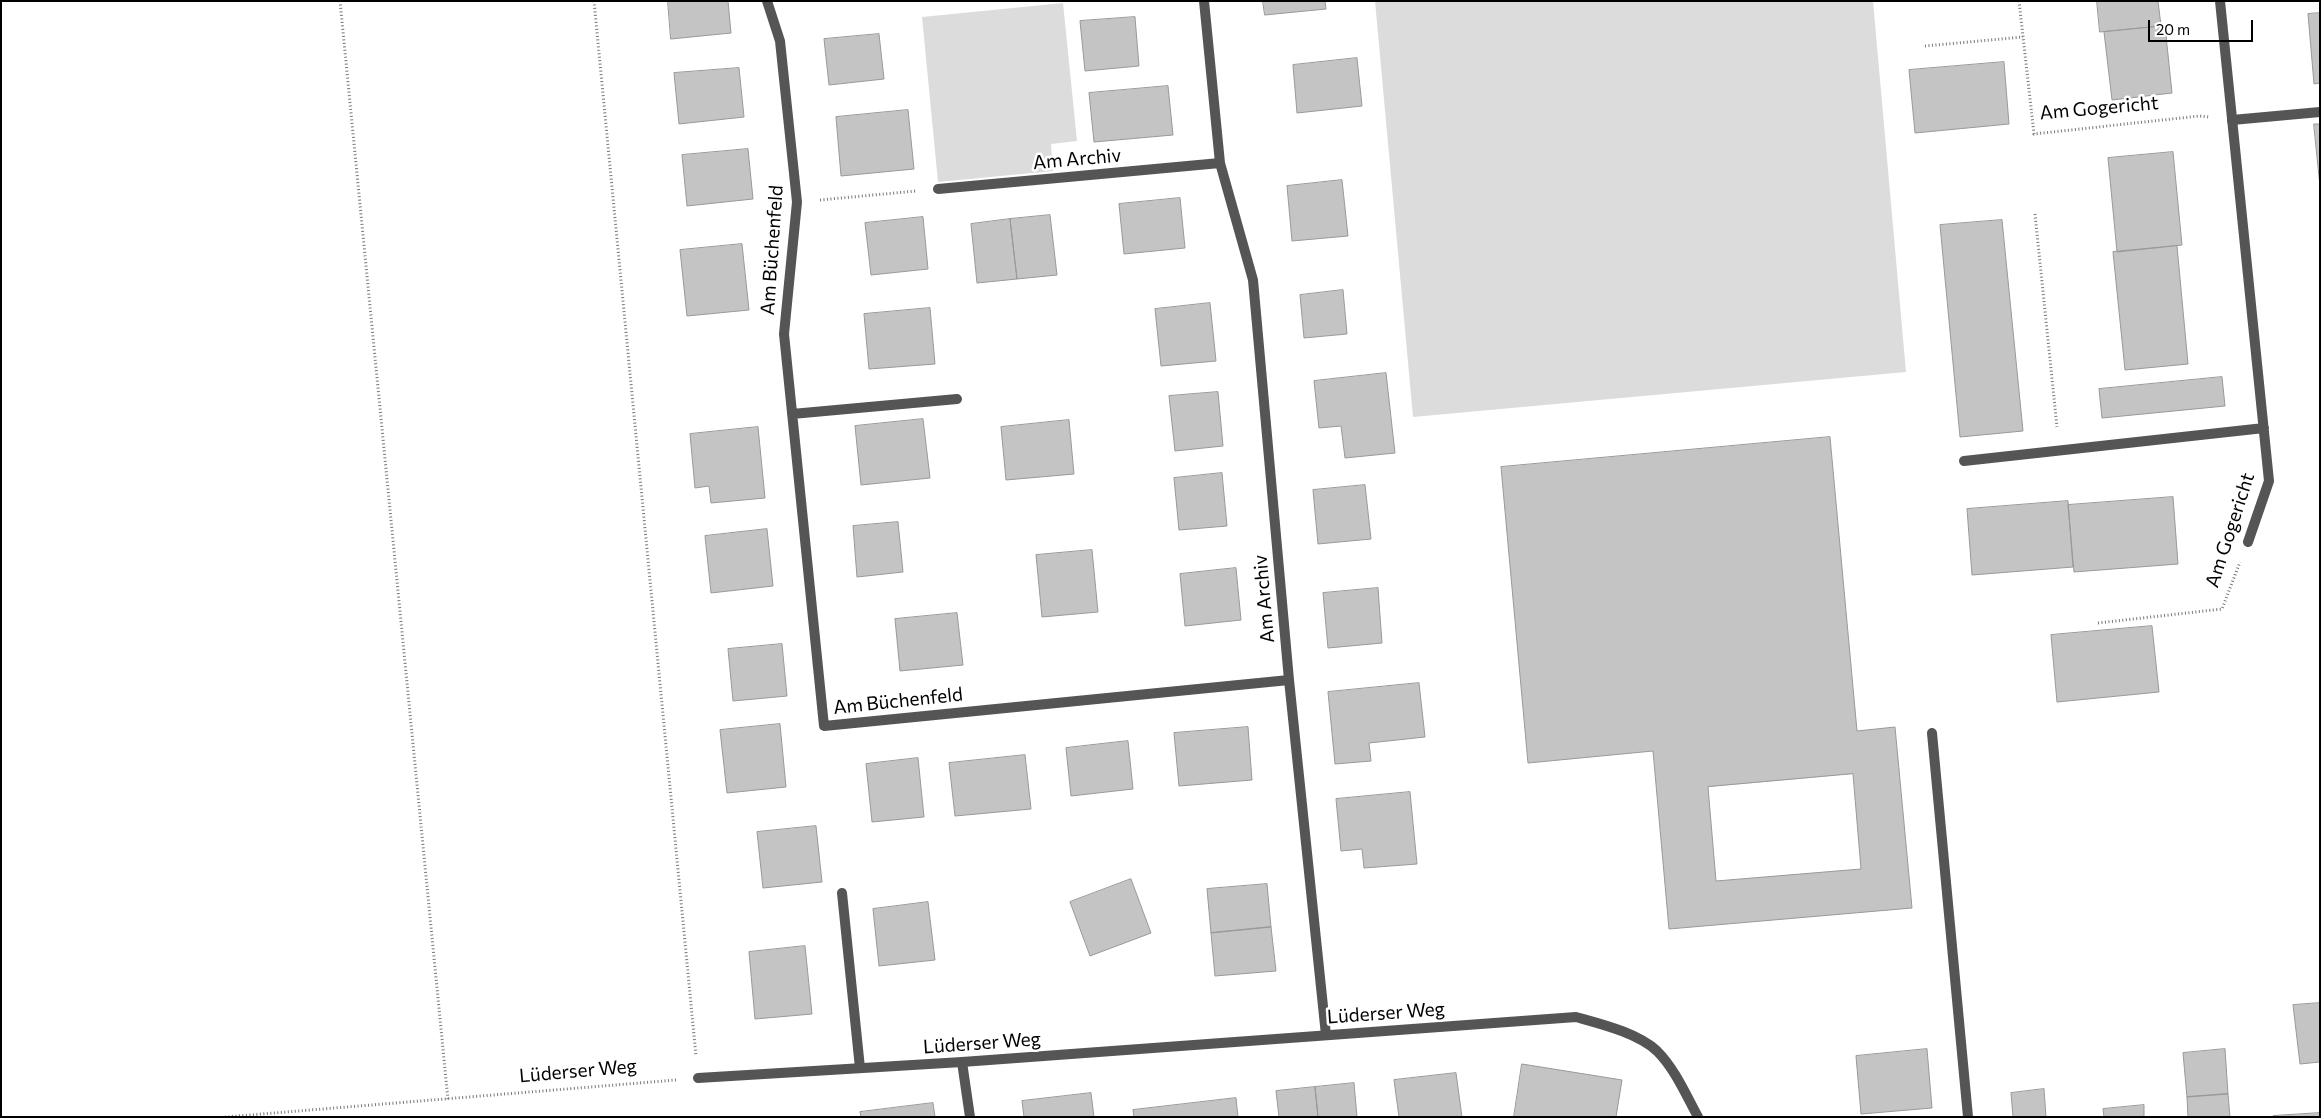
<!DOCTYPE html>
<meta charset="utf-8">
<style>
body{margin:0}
#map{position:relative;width:2321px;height:1118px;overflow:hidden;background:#fff;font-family:Commissioner,sans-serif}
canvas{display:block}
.frame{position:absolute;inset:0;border:2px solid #000;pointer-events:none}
.scale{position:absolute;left:2148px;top:20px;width:105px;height:22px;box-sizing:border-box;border:2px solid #000;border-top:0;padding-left:6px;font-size:15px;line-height:18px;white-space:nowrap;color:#000;-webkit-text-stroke:4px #fff;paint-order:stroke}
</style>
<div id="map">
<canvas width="2321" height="1118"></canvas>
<div class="frame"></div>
<div class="scale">20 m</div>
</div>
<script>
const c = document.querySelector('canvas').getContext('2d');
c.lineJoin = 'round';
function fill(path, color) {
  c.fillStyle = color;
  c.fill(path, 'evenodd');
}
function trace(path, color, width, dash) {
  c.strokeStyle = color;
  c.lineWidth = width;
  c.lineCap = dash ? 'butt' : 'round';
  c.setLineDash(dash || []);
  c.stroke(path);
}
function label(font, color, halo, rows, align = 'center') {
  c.font = font + ' Commissioner,sans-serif';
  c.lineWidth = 5;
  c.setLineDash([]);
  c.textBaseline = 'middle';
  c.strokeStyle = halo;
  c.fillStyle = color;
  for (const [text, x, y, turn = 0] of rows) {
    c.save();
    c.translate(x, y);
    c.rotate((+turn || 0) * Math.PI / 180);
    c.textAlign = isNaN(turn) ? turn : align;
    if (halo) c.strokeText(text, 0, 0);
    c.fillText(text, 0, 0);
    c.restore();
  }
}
fill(new Path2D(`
 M 1375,1 L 1873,1 L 1906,372 L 1413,417 Z
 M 1063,3 L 1077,141 L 1051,144 L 1053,171 L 938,182 L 922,17 Z`), '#dcdcdc');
const building = new Path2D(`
 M 668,1 L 728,1 L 731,33 L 671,39 Z
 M 1263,1 L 1325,1 L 1326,9 L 1265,15 Z
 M 2097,1 L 2158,1 L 2161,26 L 2100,32 Z
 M 2320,13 L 2320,83 L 2314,84 L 2308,14 Z
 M 1135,17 L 1139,66 L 1085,71 L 1080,21 Z
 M 2165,26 L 2172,93 L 2112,100 L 2104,32 Z
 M 879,34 L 884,79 L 829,85 L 824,39 Z
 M 1357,58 L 1362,106 L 1297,113 L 1293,65 Z
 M 2004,62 L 2009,124 L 1915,133 L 1909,70 Z
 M 739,68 L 744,117 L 679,124 L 674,73 Z
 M 1168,86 L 1173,135 L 1094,142 L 1089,93 Z
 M 908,110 L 914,169 L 841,176 L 836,117 Z
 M 2314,124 L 2320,124 L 2320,186 Z
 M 748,149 L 753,199 L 687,206 L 682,155 Z
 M 2173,152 L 2182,245 L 2117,252 L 2108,158 Z
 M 1342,180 L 1348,236 L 1292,241 L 1287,186 Z
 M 1180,198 L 1185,248 L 1124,254 L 1119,204 Z
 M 1050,215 L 1057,275 L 1017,279 L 1010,219 Z
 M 923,217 L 928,269 L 871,275 L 865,223 Z
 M 1010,219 L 1017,279 L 977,283 L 971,224 Z
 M 2002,220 L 2023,431 L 1960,437 L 1940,225 Z
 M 742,244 L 749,310 L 687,316 L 680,250 Z
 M 2177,246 L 2188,364 L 2125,370 L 2113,252 Z
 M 1343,290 L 1347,334 L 1304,338 L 1300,295 Z
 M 1210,303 L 1216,361 L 1161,366 L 1155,309 Z
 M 930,308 L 935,364 L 869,369 L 864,314 Z
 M 1386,373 L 1395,453 L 1345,458 L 1341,426 L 1319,428 L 1314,381 Z
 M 2222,377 L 2225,406 L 2102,418 L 2099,389 Z
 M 1218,392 L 1223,446 L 1175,451 L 1169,396 Z
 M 923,419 L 930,478 L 861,485 L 855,426 Z
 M 1069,420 L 1074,474 L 1006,480 L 1001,427 Z
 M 758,427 L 765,498 L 711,503 L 709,486 L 695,488 L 690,434 Z
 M 1830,437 L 1857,731 L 1895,727 L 1912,908 L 1669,929 L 1653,751 L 1528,763 L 1501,467 ZM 1853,774 L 1861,869 L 1716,881 L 1708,787 Z
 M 1222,473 L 1227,526 L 1179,530 L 1174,478 Z
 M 1365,485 L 1371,539 L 1318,544 L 1313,490 Z
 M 2173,497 L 2178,564 L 2074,572 L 2068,505 Z
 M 2068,501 L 2073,567 L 1972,575 L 1967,509 Z
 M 898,522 L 903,572 L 857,577 L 853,526 Z
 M 767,529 L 773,586 L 711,593 L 705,536 Z
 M 1092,550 L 1098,612 L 1042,617 L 1036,555 Z
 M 1236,568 L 1241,620 L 1185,626 L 1180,574 Z
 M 1378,588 L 1382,643 L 1328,648 L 1323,593 Z
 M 957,613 L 963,665 L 900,671 L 895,619 Z
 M 2152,626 L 2159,692 L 2057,702 L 2051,635 Z
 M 782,644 L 787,696 L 733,701 L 728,649 Z
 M 1419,683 L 1425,737 L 1369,743 L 1371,761 L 1335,764 L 1328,692 Z
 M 780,724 L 786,787 L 727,793 L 720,730 Z
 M 1248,727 L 1252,780 L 1179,786 L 1174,733 Z
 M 1128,741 L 1133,789 L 1071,796 L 1066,748 Z
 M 1025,755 L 1031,809 L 955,816 L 949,763 Z
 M 918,758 L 924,817 L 872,822 L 866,764 Z
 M 1410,792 L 1417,864 L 1364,868 L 1362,849 L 1341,851 L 1336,799 Z
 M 816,826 L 822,882 L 763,888 L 757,832 Z
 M 1131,879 L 1151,933 L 1090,956 L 1070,902 Z
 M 1267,884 L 1271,927 L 1211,933 L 1207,889 Z
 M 928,902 L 935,960 L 879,966 L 873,909 Z
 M 1271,927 L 1276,971 L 1215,976 L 1211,933 Z
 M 805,946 L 812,1014 L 755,1019 L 749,952 Z
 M 2320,1003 L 2320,1062 L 2300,1064 L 2293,1005 Z
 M 1927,1049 L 1932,1108 L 1861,1114 L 1856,1056 Z
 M 2225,1049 L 2228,1094 L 2187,1097 L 2183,1053 Z
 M 1522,1064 L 1622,1080 L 1616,1117 L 1514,1117 Z
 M 1456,1073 L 1462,1117 L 1399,1117 L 1394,1080 Z
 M 1354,1083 L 1357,1117 L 1318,1117 L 1315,1087 Z
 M 1315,1087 L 1318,1117 L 1279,1117 L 1276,1091 Z
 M 2044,1089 L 2046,1117 L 2013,1117 L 2011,1093 Z
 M 1091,1093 L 1094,1117 L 1024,1117 L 1022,1101 Z
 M 2228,1094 L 2230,1117 L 2188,1117 L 2187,1097 Z
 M 1236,1098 L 1238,1117 L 1134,1117 L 1133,1110 Z
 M 933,1103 L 935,1117 L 861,1117 L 860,1112 Z
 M 2144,1105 L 2144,1117 L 2104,1117 L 2103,1109 Z
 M 2320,1113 L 2320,1117 L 2273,1117 L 2273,1116 Z`);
fill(building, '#c4c4c4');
trace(building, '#999', 1);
trace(new Path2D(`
 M 340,1 L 448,1100
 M 594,1 L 696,1056
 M 2019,1 L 2034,134 L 2199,116 L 2209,117
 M 1925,46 L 2023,37
 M 820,200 L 916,191
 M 2035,214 L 2057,427
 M 2098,623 L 2222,609 L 2240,562
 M 225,1117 L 676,1080`), '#777', 3, [1, 2.5]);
trace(new Path2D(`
 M 2232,120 L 2320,112
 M 1932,733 L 1968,1117
 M 842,893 L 860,1068
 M 962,1062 L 970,1117`), '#555', 10);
trace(new Path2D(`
 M 767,1 L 780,41 L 797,202 L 784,334 L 824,726 L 1289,680
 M 1204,1 L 1220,163 L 1253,280 L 1289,680 L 1326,1035
 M 2220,1 L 2269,481 L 2248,542
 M 938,189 L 1220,163
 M 792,414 L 957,399
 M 1964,461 L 2264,428
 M 698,1078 L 962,1062 L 1576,1017 C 1601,1024 1638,1033 1657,1051 C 1675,1069 1686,1095 1698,1117`), '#555', 10);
label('19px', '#000', '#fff', [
 ["Am Gogericht",2099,108,-5],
 ["Am Archiv",1077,159,-5],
 ["Am Büchenfeld",772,250,-86],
 ["Am Gogericht",2230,530,-72],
 ["Am Archiv",1264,599,-95],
 ["Am Büchenfeld",898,701,-6],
 ["Lüderser Weg",1386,1013,-4],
 ["Lüderser Weg",982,1043,-4],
 ["Lüderser Weg",578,1071,-5]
]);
</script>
